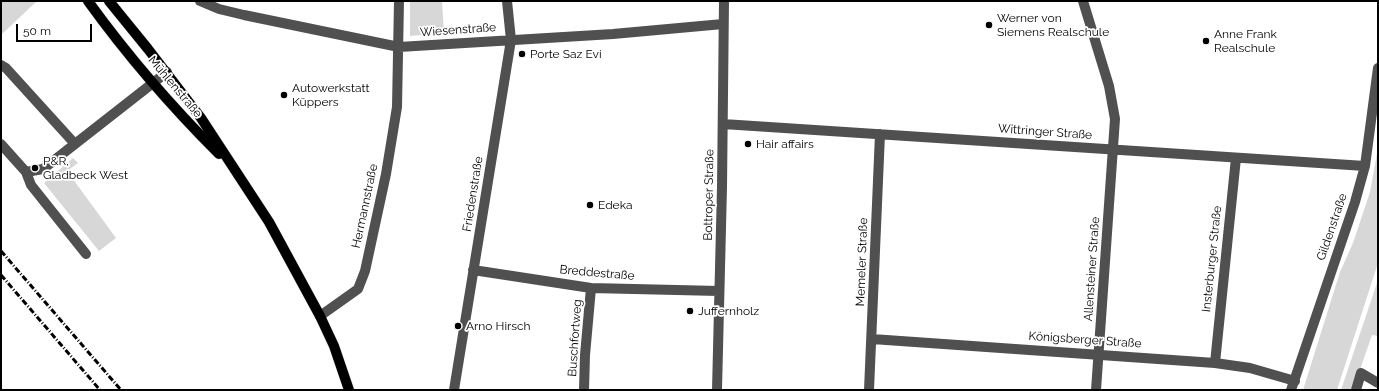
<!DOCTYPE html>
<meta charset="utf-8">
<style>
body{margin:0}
#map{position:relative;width:1379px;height:391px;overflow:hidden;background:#fff;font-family:Raleway,sans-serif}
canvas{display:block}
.frame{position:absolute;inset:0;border:2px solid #000;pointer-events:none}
.scale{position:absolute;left:16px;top:24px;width:76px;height:18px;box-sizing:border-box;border:2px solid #000;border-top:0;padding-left:5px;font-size:12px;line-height:14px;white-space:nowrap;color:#000;-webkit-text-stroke:3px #fff;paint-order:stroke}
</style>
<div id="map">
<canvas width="1379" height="391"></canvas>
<div class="frame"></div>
<div class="scale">50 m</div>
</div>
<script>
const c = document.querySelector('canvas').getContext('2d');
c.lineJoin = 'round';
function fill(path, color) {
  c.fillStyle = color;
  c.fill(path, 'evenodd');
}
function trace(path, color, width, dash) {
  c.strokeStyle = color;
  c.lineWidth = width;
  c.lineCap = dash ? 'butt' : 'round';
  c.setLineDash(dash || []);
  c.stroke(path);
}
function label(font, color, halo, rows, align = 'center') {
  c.font = font + ' Raleway,sans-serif';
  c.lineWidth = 3.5;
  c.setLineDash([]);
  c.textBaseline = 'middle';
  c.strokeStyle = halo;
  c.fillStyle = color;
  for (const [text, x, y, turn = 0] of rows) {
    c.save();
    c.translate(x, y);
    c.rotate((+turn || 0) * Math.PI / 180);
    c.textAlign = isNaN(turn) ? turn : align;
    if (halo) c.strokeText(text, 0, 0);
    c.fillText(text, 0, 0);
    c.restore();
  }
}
fill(new Path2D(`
 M 1,1 L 37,1 L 1,35 Z
 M 410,1 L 442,1 L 444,33 L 410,36 Z
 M 1378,148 L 1378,263 L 1337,390 L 1303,390 L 1340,272 L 1353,243 L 1370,192 Z
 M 73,158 L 78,163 L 67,171 L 116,238 L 99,251 L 44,183 Z
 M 1378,280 L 1378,336 L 1372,335 L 1353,390 L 1341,390 Z`), '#d7d7d7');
const major = new Path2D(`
 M 88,1 C 127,55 172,107 219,154
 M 109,1 L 148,49 L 201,118 L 269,222 L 320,316 L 334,346 L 349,390`);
trace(major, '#dbdbdb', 11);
trace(new Path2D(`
 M 200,1 L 219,9 L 244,15 L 399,47 L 613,34 L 723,24
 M 1083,1 L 1109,86 L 1115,119 L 1096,390
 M 1,65 L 6,68 L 75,144
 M 723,124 L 1365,166
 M 1,144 L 26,172 L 31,185 L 86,254
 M 26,172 L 43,169 L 167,72
 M 473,270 L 591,288 L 719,291
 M 320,316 L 358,289 L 365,271 L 386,174 L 397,107 L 399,1
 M 872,339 L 1215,363 L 1250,368 L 1295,381
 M 1215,363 L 1236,158
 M 454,390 L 511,40 L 507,1
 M 584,390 L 585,355 L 591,288
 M 717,390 L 722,187 L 724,1
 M 869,390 L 880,134
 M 1291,390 L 1355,202 L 1365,166 L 1378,68
 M 1356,390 L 1361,373 L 1378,383`), '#505050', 10);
trace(major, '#000', 10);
trace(new Path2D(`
 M 1,251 L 121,390
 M 1,275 L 100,390`), '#000', 3, [6, 2, 1, 2]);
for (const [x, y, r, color] of [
 [989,25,4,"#000"],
 [1206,41,4,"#000"],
 [522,54,4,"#000"],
 [284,95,4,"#000"],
 [748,144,4,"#000"],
 [35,168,4,"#000"],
 [590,205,4,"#000"],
 [690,311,4,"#000"],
 [458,326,4,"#000"]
]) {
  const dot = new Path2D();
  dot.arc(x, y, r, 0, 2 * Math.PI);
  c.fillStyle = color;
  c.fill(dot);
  trace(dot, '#fff', 1.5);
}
label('12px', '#000', '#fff', [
 ["Werner von",997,18],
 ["Siemens Realschule",997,32],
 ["Anne Frank",1214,34],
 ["Realschule",1214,48],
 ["Porte Saz Evi",530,54],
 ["Autowerkstatt",292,88],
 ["Küppers",292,102],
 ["Hair affairs",756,144],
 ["P&R,",43,161],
 ["Gladbeck West",43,175],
 ["Edeka",598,205],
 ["Juffernholz",698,311],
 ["Arno Hirsch",466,326]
], 'left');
label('12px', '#000', '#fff', [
 ["Wiesenstraße",458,30,-4],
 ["Mühlenstraße",175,87,50],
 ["Wittringer Straße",1045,132,4],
 ["Friedenstraße",473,194,-81],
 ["Bottroper Straße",709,195,-89],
 ["Hermannstraße",365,206,-78],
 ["Gildenstraße",1332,227,-71],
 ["Insterburger Straße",1212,259,-84],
 ["Memeler Straße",862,262,-88],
 ["Allensteiner Straße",1092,269,-86],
 ["Breddestraße",597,273,5],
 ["Buschfortweg",575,338,-86],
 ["Königsberger Straße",1085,340,4]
]);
</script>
